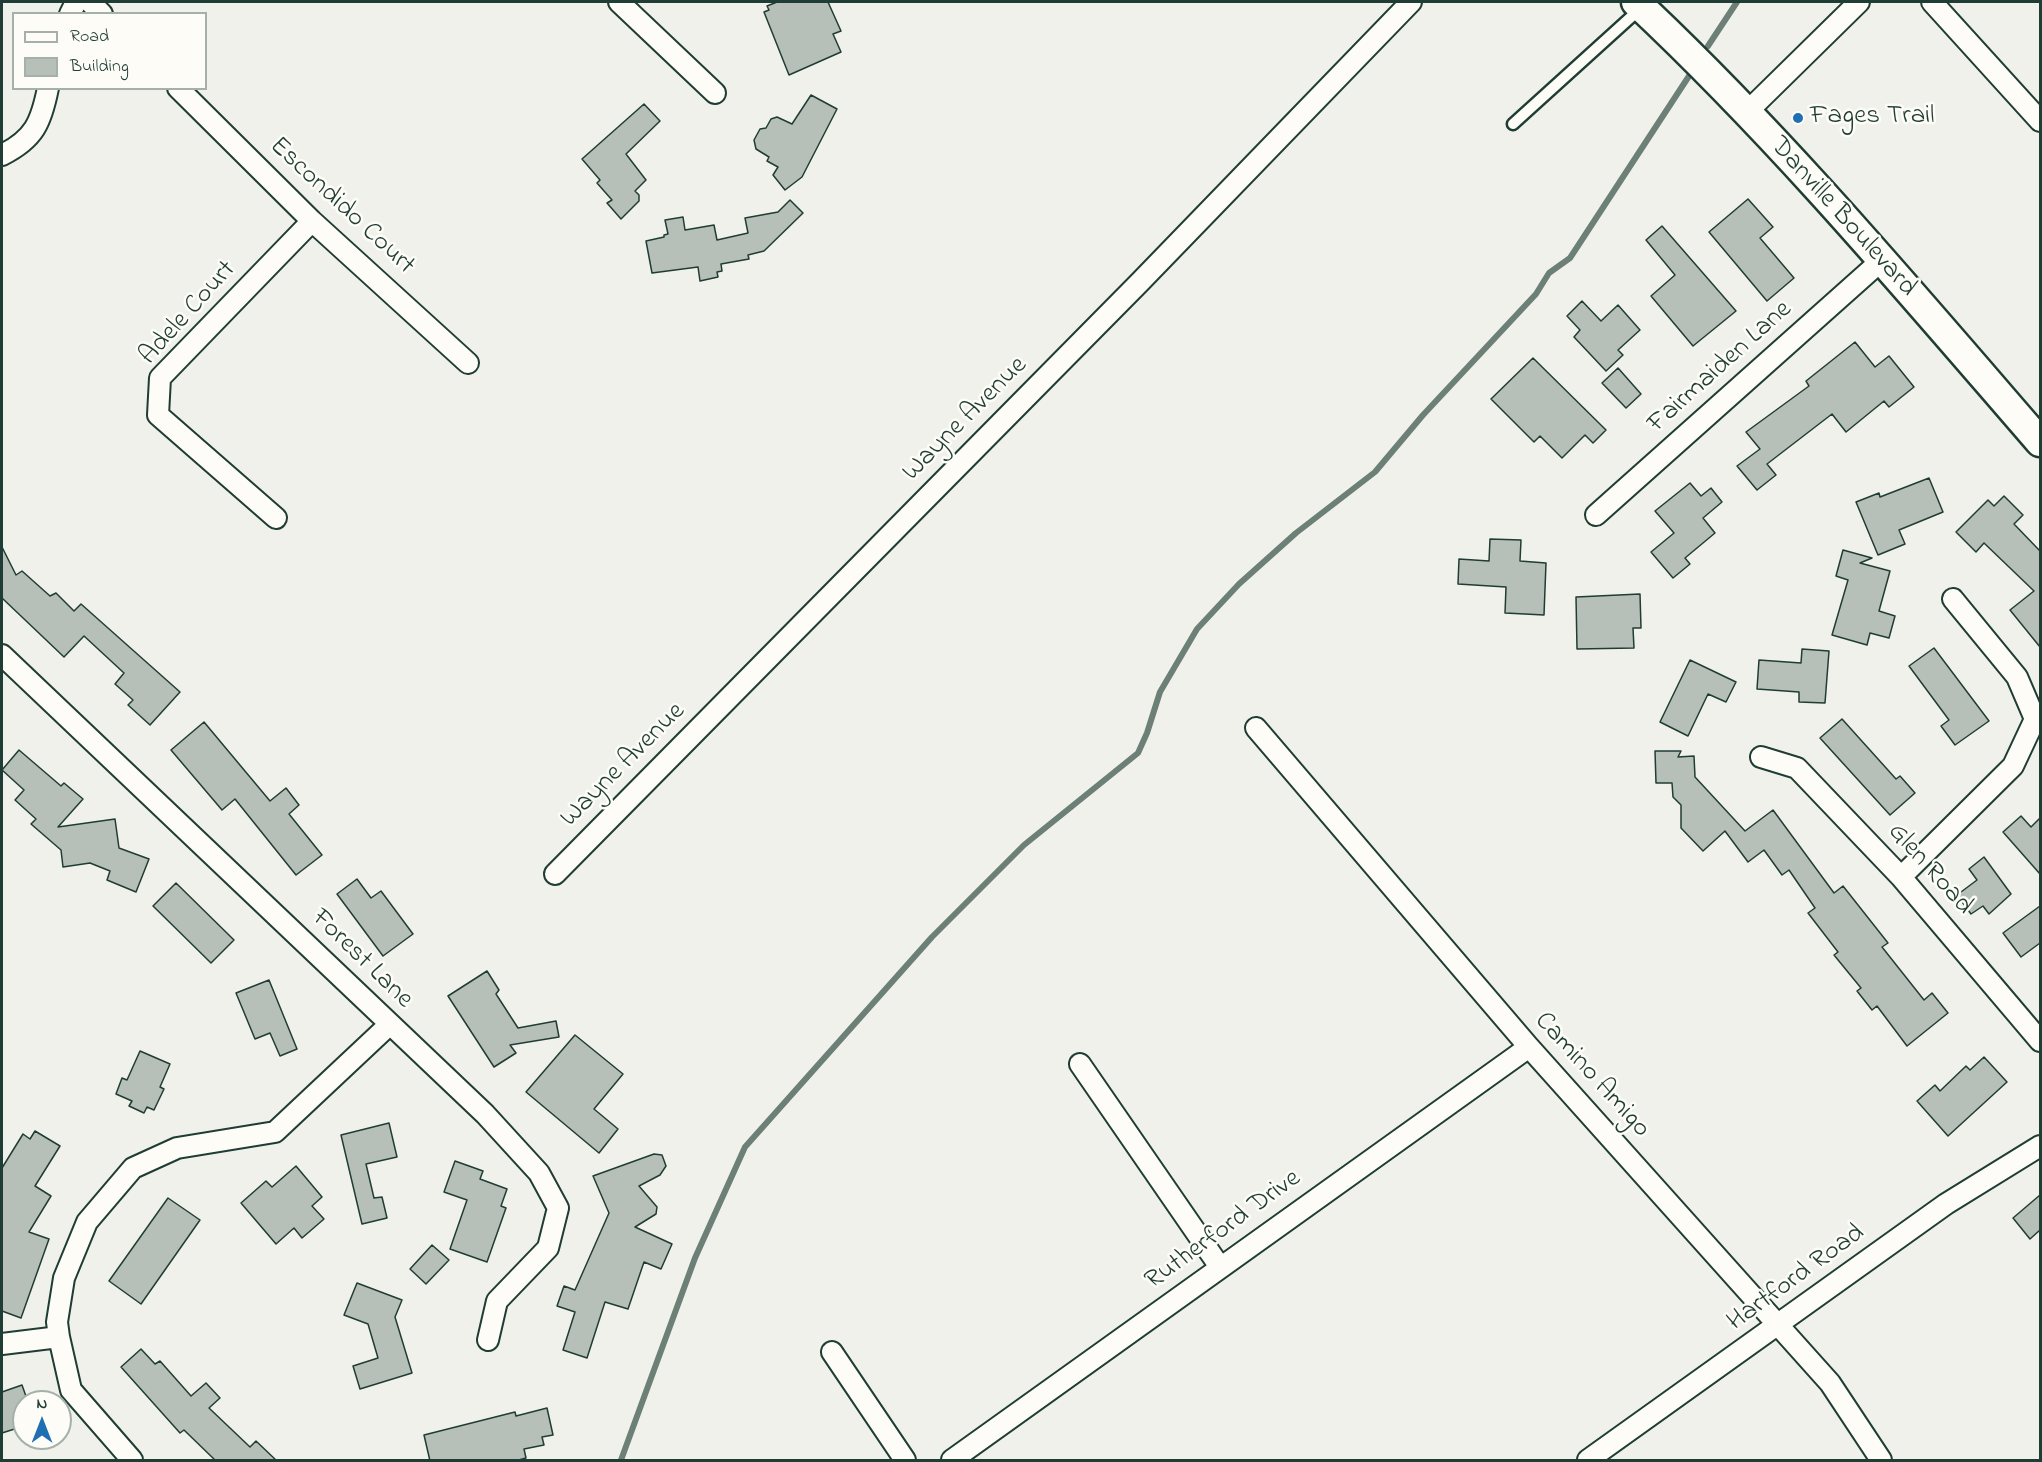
<!DOCTYPE html>
<style>
body{margin:0}
#map{position:relative;width:2042px;height:1462px;overflow:hidden;background:#f0f1eb;font-family:"Indie Flower",sans-serif}
canvas{display:block}
.frame{position:absolute;inset:0;border:3px solid #1f3d34;pointer-events:none}
.legend{position:absolute;left:12px;top:12px;width:195px;height:78px;box-sizing:border-box;background:#fdfcf7;border:2px solid #a4b0a9;margin:0;padding:8px 10px;list-style:none;font-size:18px;color:#1f3d34}
.legend li{display:flex;align-items:center;gap:12px;height:30px}
.legend b{width:30px;border:2px solid #a4b0a9}
.north{position:absolute;left:12px;top:1390px;width:60px;height:60px;box-sizing:border-box;background:#fdfcf7;border:2px solid #a4b0a9;border-radius:50%;rotate:0deg;font-size:16px;font-weight:700;line-height:24px;text-align:center;color:#1f3d34}
.north::after{content:'';display:block;margin:auto;width:21px;height:27px;background:#1f6fb2;clip-path:polygon(50% 0,100% 100%,50% 72%,0 100%)}
</style>
<div id="map">
<canvas width="2042" height="1462"></canvas>
<div class="frame"></div>
<ul class="legend">
<li><b style="height:8px;background:#fdfcf7"></b>Road</li>
<li><b style="height:16px;background:#b6bfb8"></b>Building</li>
</ul>
<div class="north">N</div>
</div>
<script>
const c = document.querySelector('canvas').getContext('2d');
c.lineJoin = 'round';
function trace(path, color, width, dash) {
  c.strokeStyle = color;
  c.lineWidth = width;
  c.lineCap = dash ? 'butt' : 'round';
  c.setLineDash(dash || []);
  c.stroke(path);
}
function fill(path, color) {
  c.fillStyle = color;
  c.fill(path, 'evenodd');
}
function label(font, color, halo, rows, align = 'center') {
  c.font = font + ' "Indie Flower",sans-serif';
  c.lineWidth = 5;
  c.setLineDash([]);
  c.textBaseline = 'middle';
  c.strokeStyle = halo;
  c.fillStyle = color;
  for (const [text, x, y, turn = 0] of rows) {
    c.save();
    c.translate(x, y);
    c.rotate((+turn || 0) * Math.PI / 180);
    c.textAlign = isNaN(turn) ? turn : align;
    if (halo) c.strokeText(text, 0, 0);
    c.fillText(text, 0, 0);
    c.restore();
  }
}
trace(new Path2D(`
 M 1708,46 L 1737,2
 M 621,1460 L 695,1258 L 745,1147 L 932,937 L 1024,845 L 1138,753 L 1147,733 L 1160,692 L 1197,629 L 1239,584 L 1296,533 L 1375,472 L 1423,415 L 1536,294 L 1549,273 L 1570,258 L 1689,76`), '#6c8077', 6);
const building = new Path2D(`
 M 777,2 L 828,2 L 841,31 L 833,34 L 841,52 L 789,75 L 764,12 L 769,10 L 767,6 Z
 M 811,95 L 837,109 L 802,177 L 785,190 L 773,175 L 778,167 L 767,161 L 769,157 L 756,149 L 754,140 L 760,129 L 766,128 L 771,119 L 777,117 L 792,124 Z
 M 644,104 L 660,121 L 626,154 L 646,180 L 635,191 L 639,195 L 639,201 L 621,219 L 607,203 L 612,200 L 597,183 L 600,180 L 582,159 Z
 M 1748,199 L 1773,227 L 1760,238 L 1794,278 L 1767,301 L 1709,232 Z
 M 790,200 L 803,213 L 764,251 L 748,255 L 749,259 L 721,264 L 722,271 L 717,272 L 718,277 L 700,281 L 698,267 L 652,273 L 646,241 L 664,237 L 664,235 L 668,234 L 665,220 L 683,217 L 685,230 L 714,225 L 717,240 L 748,233 L 745,218 L 778,212 Z
 M 1662,226 L 1736,311 L 1693,346 L 1651,296 L 1675,275 L 1646,240 Z
 M 1582,301 L 1601,321 L 1618,305 L 1640,330 L 1618,350 L 1623,355 L 1606,371 L 1574,337 L 1580,330 L 1567,316 Z
 M 1855,342 L 1875,367 L 1889,356 L 1914,387 L 1889,407 L 1884,401 L 1846,432 L 1832,414 L 1767,464 L 1776,475 L 1757,490 L 1737,466 L 1760,449 L 1746,432 L 1809,386 L 1806,381 Z
 M 1533,358 L 1606,430 L 1593,443 L 1585,435 L 1562,458 L 1540,436 L 1534,442 L 1491,399 Z
 M 1618,368 L 1641,394 L 1626,408 L 1602,383 Z
 M 1929,478 L 1943,512 L 1899,530 L 1905,544 L 1878,555 L 1856,502 L 1879,493 L 1880,497 Z
 M 1690,483 L 1701,496 L 1711,488 L 1722,502 L 1703,518 L 1715,533 L 1685,558 L 1690,564 L 1673,578 L 1651,552 L 1674,533 L 1655,511 Z
 M 2004,496 L 2023,515 L 2014,524 L 2040,551 L 2040,647 L 2010,610 L 2034,591 L 1984,543 L 1976,552 L 1956,532 L 1988,500 L 1994,506 Z
 M 1490,539 L 1521,540 L 1520,561 L 1546,563 L 1544,615 L 1505,613 L 1506,587 L 1458,584 L 1459,559 L 1489,561 Z
 M 2,547 L 16,575 L 22,571 L 50,596 L 56,593 L 74,611 L 81,604 L 180,692 L 150,725 L 128,705 L 133,700 L 115,684 L 124,673 L 84,636 L 64,657 L 2,598 Z
 M 1843,550 L 1872,558 L 1860,563 L 1890,571 L 1879,611 L 1895,616 L 1889,638 L 1870,633 L 1867,645 L 1832,635 L 1848,580 L 1836,576 Z
 M 1640,594 L 1641,628 L 1633,628 L 1634,648 L 1577,649 L 1576,597 Z
 M 1934,648 L 1989,721 L 1955,745 L 1941,726 L 1949,720 L 1909,666 Z
 M 1802,649 L 1829,651 L 1825,703 L 1799,702 L 1799,692 L 1757,689 L 1759,660 L 1801,663 Z
 M 1690,660 L 1736,682 L 1726,702 L 1708,694 L 1688,736 L 1660,722 Z
 M 1842,719 L 1896,779 L 1900,776 L 1915,793 L 1890,815 L 1820,738 Z
 M 204,722 L 270,801 L 286,788 L 299,805 L 289,814 L 322,855 L 296,875 L 235,799 L 222,810 L 171,750 Z
 M 19,750 L 61,786 L 64,783 L 83,799 L 58,827 L 115,819 L 119,848 L 149,859 L 136,892 L 107,880 L 110,871 L 90,863 L 63,867 L 61,850 L 31,824 L 36,819 L 15,800 L 24,790 L 2,770 Z
 M 1655,751 L 1681,751 L 1678,757 L 1694,756 L 1695,777 L 1745,831 L 1773,810 L 1834,893 L 1843,886 L 1888,943 L 1882,947 L 1924,1000 L 1932,993 L 1948,1013 L 1907,1046 L 1877,1006 L 1872,1010 L 1857,991 L 1861,988 L 1834,955 L 1838,952 L 1808,913 L 1815,908 L 1789,870 L 1782,875 L 1764,850 L 1748,862 L 1725,831 L 1703,851 L 1681,828 L 1681,805 L 1673,797 L 1672,783 L 1656,783 Z
 M 2021,816 L 2031,827 L 2040,818 L 2040,874 L 2003,832 Z
 M 1984,857 L 2011,894 L 1989,914 L 1983,906 L 1971,914 L 1957,895 L 1977,880 L 1969,869 Z
 M 357,879 L 371,898 L 381,891 L 413,934 L 383,956 L 337,894 Z
 M 176,883 L 234,940 L 211,963 L 153,906 Z
 M 2040,906 L 2040,943 L 2021,957 L 2003,933 Z
 M 487,971 L 499,990 L 496,994 L 518,1028 L 556,1021 L 559,1037 L 510,1045 L 516,1053 L 494,1067 L 448,996 Z
 M 269,980 L 297,1049 L 280,1056 L 270,1033 L 255,1039 L 236,993 Z
 M 575,1035 L 623,1074 L 594,1109 L 618,1129 L 599,1153 L 526,1092 Z
 M 140,1051 L 170,1064 L 160,1087 L 164,1089 L 154,1110 L 147,1107 L 144,1113 L 129,1106 L 132,1101 L 116,1094 L 122,1078 L 127,1080 Z
 M 1984,1057 L 2007,1082 L 1948,1136 L 1917,1101 L 1935,1085 L 1940,1091 L 1966,1066 L 1970,1070 Z
 M 389,1123 L 397,1157 L 366,1164 L 374,1198 L 382,1197 L 387,1218 L 362,1224 L 341,1135 Z
 M 35,1131 L 60,1146 L 35,1186 L 51,1196 L 29,1232 L 49,1239 L 21,1318 L 2,1311 L 2,1168 L 23,1134 L 30,1139 Z
 M 654,1154 L 662,1155 L 666,1166 L 660,1175 L 639,1186 L 657,1207 L 656,1214 L 635,1227 L 672,1244 L 661,1269 L 644,1262 L 628,1309 L 605,1302 L 587,1358 L 563,1350 L 575,1312 L 557,1306 L 564,1286 L 575,1290 L 609,1213 L 593,1176 Z
 M 455,1161 L 483,1171 L 480,1179 L 507,1189 L 501,1206 L 506,1208 L 487,1262 L 450,1249 L 467,1200 L 444,1192 Z
 M 296,1166 L 322,1197 L 312,1206 L 324,1219 L 302,1238 L 294,1228 L 276,1244 L 241,1203 L 266,1181 L 272,1187 Z
 M 2040,1195 L 2040,1230 L 2030,1239 L 2013,1218 Z
 M 168,1198 L 200,1220 L 141,1304 L 109,1281 Z
 M 432,1245 L 449,1260 L 426,1284 L 410,1269 Z
 M 357,1283 L 402,1300 L 395,1317 L 412,1373 L 360,1389 L 353,1366 L 378,1358 L 368,1324 L 344,1315 Z
 M 141,1349 L 155,1364 L 160,1361 L 191,1396 L 206,1383 L 220,1398 L 209,1408 L 250,1447 L 256,1441 L 277,1461 L 216,1461 L 184,1430 L 180,1433 L 121,1367 Z
 M 22,1385 L 28,1402 L 24,1402 L 24,1426 L 2,1433 L 2,1392 Z
 M 547,1408 L 553,1435 L 542,1437 L 544,1445 L 524,1449 L 526,1458 L 515,1461 L 430,1461 L 424,1435 L 515,1412 L 516,1416 Z`);
fill(building, '#b6bfb8');
trace(building, '#1f3d34', 1.5);
const lane = new Path2D(`
 M 1513,124 L 1641,8`);
const street = new Path2D(`
 M 90,2 L 102,14
 M 619,2 L 715,93
 M 1932,2 L 2040,121
 M 70,14 L 76,2
 M 178,88 L 312,221 L 468,363
 M 1747,112 L 1859,2
 M 2,155 C 34,139 41,123 48,88
 M 1596,515 L 1882,260
 M 276,518 L 158,415 L 160,378 L 312,221
 M 2,655 L 485,1114 L 539,1173 L 558,1208 L 548,1248 L 497,1301 L 488,1340
 M 1256,728 L 1529,1047 L 1830,1383 L 1881,1460
 M 1761,757 L 1797,768 L 1901,877 L 2040,1041
 M 555,874 L 1140,282 L 1411,2
 M 1901,877 L 2013,766 L 2035,719 L 2017,677 L 1953,599
 M 1080,1064 L 1220,1267
 M 2,1344 L 59,1337
 M 832,1352 L 905,1460
 M 132,1460 L 71,1390 L 59,1337 L 57,1322 L 64,1278 L 87,1222 L 133,1168 L 177,1148 L 275,1132 L 389,1025
 M 952,1460 L 1529,1047
 M 1588,1460 L 1946,1204 L 2040,1146`);
const secondary = new Path2D(`
 M 1636,2 C 1781,138 1910,292 2040,442`);
trace(lane, '#1f3d34', 15);
trace(street, '#1f3d34', 24);
trace(secondary, '#1f3d34', 33);
trace(lane, '#fdfcf7', 10);
trace(street, '#fdfcf7', 20);
trace(secondary, '#fdfcf7', 28);
for (const [x, y, r, color] of [
 [1798,118,6,"#1f6fb2"]
]) {
  const dot = new Path2D();
  dot.arc(x, y, r, 0, 2 * Math.PI);
  c.fillStyle = color;
  c.fill(dot);
  trace(dot, '#fdfcf7', 2);
}
label('27px', '#1f3d34', '#fdfcf7', [
 ["Fages Trail",1810,118]
], 'left');
label('27px', '#1f3d34', '#fdfcf7', [
 ["Escondido Court",341,207,43],
 ["Danville Boulevard",1842,218,48],
 ["Adele Court",189,314,-48],
 ["Fairmaiden Lane",1721,368,-42],
 ["Wayne Avenue",966,420,-45],
 ["Wayne Avenue",624,766,-45],
 ["Glen Road",1929,870,48],
 ["Forest Lane",361,960,44],
 ["Camino Amigo",1591,1076,48],
 ["Rutherford Drive",1224,1231,-36],
 ["Hartford Road",1797,1279,-36]
]);
</script>
